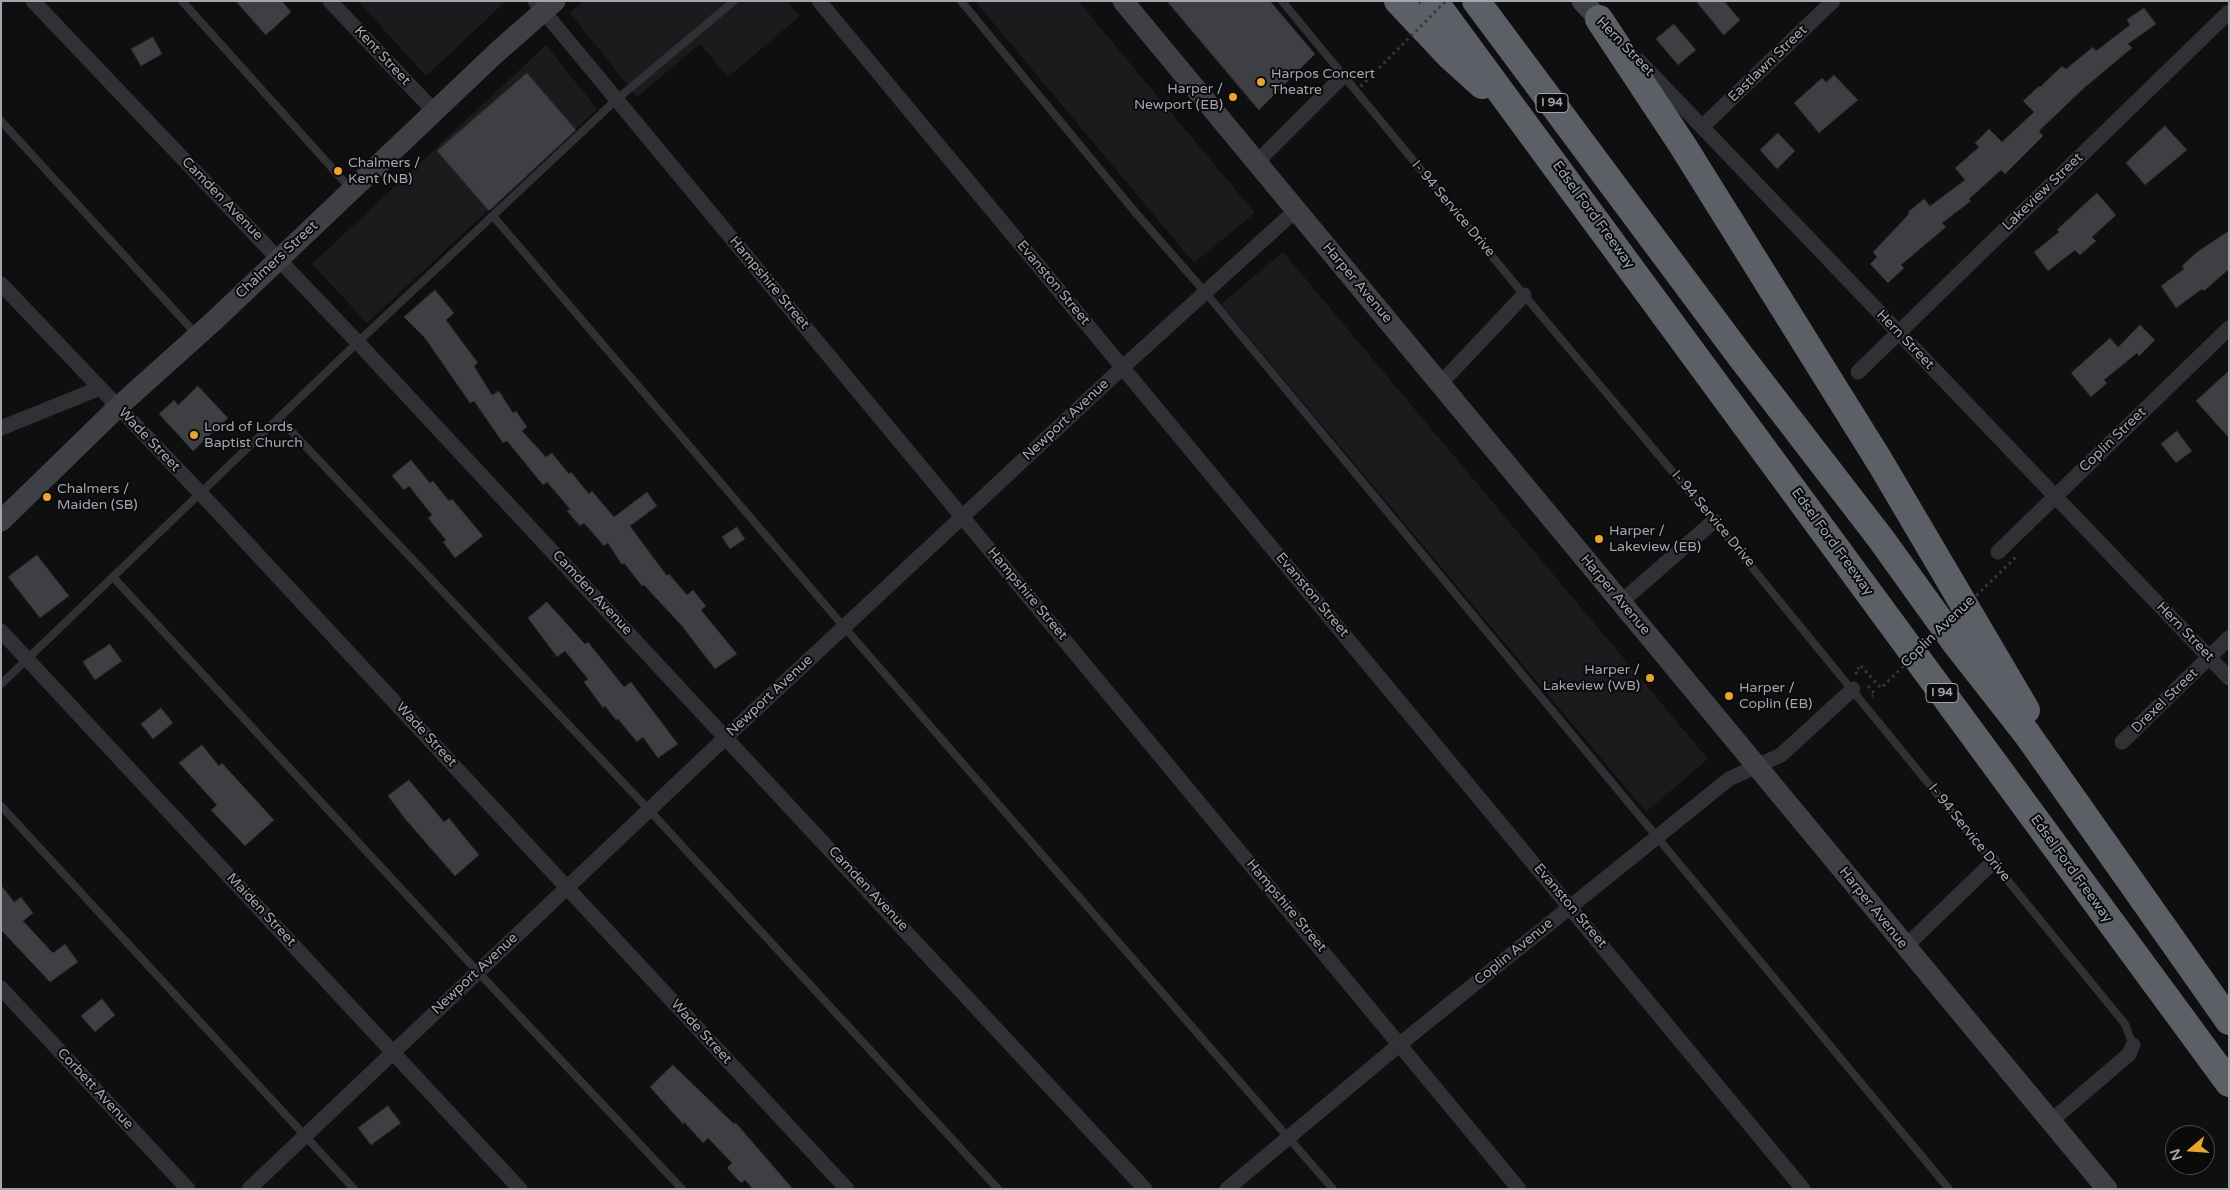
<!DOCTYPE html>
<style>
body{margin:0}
#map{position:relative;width:2230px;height:1190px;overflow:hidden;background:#0f0f10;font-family:"Varela Round",sans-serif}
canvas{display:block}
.frame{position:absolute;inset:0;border:2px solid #a1a6b1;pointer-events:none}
.north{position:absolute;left:2165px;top:1125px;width:50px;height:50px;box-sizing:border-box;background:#0a0a0b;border:1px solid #46484d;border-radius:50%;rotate:252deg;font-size:14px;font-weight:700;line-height:20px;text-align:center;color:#a1a6b1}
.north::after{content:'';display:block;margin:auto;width:18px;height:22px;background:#e8a52f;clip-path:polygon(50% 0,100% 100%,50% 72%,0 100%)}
</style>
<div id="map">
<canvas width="2230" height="1190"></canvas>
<div class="frame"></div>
<div class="north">N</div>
</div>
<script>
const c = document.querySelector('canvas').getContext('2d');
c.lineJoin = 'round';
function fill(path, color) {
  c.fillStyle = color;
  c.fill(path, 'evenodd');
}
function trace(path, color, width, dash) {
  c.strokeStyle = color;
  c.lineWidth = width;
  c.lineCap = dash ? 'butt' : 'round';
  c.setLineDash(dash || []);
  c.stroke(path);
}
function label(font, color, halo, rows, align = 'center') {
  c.font = font + ' "Varela Round",sans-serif';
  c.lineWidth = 4;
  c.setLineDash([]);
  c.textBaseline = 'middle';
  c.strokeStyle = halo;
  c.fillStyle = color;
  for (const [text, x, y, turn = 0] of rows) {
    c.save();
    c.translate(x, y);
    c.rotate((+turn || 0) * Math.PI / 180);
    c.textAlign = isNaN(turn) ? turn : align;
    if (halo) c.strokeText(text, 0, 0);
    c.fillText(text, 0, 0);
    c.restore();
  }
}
fill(new Path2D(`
 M 358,1 L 506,1 L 426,76 Z
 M 584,1 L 787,1 L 800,16 L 728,77 L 700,44 L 637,97 L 570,13 Z
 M 975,1 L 1078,1 L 1255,213 L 1194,263 Z
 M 546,45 L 597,109 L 367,323 L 312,264 Z
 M 1283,252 L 1708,759 L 1646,812 L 1221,304 Z`), '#1b1b1d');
const building = new Path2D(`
 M 236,1 L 282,1 L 291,12 L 266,35 Z
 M 1167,1 L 1270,1 L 1315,54 L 1259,110 Z
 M 1696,1 L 1724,1 L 1740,20 L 1724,35 Z
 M 2144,8 L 2156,24 L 2128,44 L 2132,48 L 2084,88 L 2039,131 L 2043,136 L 2005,174 L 2001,170 L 1969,199 L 1971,201 L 1942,223 L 1946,227 L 1901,265 L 1904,268 L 1888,283 L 1870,264 L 1877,257 L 1873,252 L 1909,214 L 1908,212 L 1924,199 L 1930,206 L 1965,180 L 1955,168 L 1979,147 L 1975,143 L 1989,129 L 2002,142 L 2034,112 L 2023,101 L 2039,86 L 2040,87 L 2062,66 L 2066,69 L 2093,47 L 2096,51 L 2130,25 L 2127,20 Z
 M 1674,24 L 1696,50 L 1678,65 L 1656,39 Z
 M 153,37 L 162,54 L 141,66 L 131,49 Z
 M 527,73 L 576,130 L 489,211 L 437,151 Z
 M 1834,75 L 1858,100 L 1819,133 L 1794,103 L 1822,78 L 1826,82 Z
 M 2165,126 L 2187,150 L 2145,185 L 2126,163 Z
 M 1778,133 L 1795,151 L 1777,169 L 1760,150 Z
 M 2097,193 L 2116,215 L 2092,237 L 2096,241 L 2080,255 L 2075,250 L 2048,271 L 2034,252 L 2059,232 L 2057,230 Z
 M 2229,231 L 2229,269 L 2204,291 L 2202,289 L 2176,308 L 2161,286 L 2184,269 L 2182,266 L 2197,252 Z
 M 435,290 L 454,313 L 446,320 L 478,363 L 474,366 L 492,395 L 499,391 L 513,413 L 516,411 L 527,427 L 522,431 L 546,457 L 552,453 L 569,474 L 571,472 L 589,494 L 592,491 L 614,517 L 647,492 L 657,506 L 630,526 L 667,576 L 669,574 L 687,595 L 693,590 L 706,606 L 701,610 L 737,654 L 715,669 L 682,626 L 644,585 L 642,586 L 624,563 L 622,565 L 608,543 L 604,546 L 584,523 L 580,526 L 567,511 L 570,509 L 547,482 L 543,485 L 507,441 L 503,443 L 474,401 L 470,403 L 425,338 L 404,317 Z
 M 2140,325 L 2155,340 L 2139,356 L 2137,353 L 2104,380 L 2107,383 L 2091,397 L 2071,373 L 2110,338 L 2118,347 Z
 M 2229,371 L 2229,438 L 2196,401 Z
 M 198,386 L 228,418 L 193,451 L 159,414 L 174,400 L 178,405 Z
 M 2177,431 L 2192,451 L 2176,463 L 2161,444 Z
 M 411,460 L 430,483 L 433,481 L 449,501 L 452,499 L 483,536 L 455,558 L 443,542 L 446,540 L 428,518 L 432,515 L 409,486 L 404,490 L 392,476 Z
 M 737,527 L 745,539 L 730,549 L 722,537 Z
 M 37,555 L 69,596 L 40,618 L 8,577 Z
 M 547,602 L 585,644 L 588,642 L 624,687 L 631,682 L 678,744 L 658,758 L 643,737 L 637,742 L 618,719 L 616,720 L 605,706 L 603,708 L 584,682 L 588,679 L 565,651 L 557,657 L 528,618 Z
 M 110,644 L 122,661 L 95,680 L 83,662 Z
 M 161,708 L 173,723 L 153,739 L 141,724 Z
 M 202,745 L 219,766 L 222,763 L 274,820 L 245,846 L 211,810 L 217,805 L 179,763 Z
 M 409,780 L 444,822 L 449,818 L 479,855 L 455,876 L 406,820 L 388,796 Z
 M 1,885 L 14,902 L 21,897 L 33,913 L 23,921 L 53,953 L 65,944 L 78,962 L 50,982 L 1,930 Z
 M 102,999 L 115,1015 L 95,1032 L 81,1016 Z
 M 673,1065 L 734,1124 L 736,1123 L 793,1189 L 753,1189 L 745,1180 L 741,1183 L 727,1168 L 732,1163 L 708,1138 L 703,1143 L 684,1122 L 683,1124 L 650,1087 Z
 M 388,1106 L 401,1123 L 371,1145 L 358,1128 Z`);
fill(building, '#3e3f43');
trace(building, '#29292c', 1);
trace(new Path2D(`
 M 1857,674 L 1855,671 L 1861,666
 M 1868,686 L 1875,694 L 1872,696`), '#36383c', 3, [2.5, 4]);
trace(new Path2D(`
 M 182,1 L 350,188
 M 961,1 L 1135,212 L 1205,292 L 1949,1189
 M 1282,1 L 1524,295 L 1714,521 L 2125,1024 L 2133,1045
 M 1,121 L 197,335
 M 493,216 L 844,627 L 1333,1189
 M 279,418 L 649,810 L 998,1189
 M 113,577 L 478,972 L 682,1189
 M 1,684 L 358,342 L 616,100 L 734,1
 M 1,806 L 354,1189`), '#303135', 8);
trace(new Path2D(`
 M 33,1 L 363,348 L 1145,1189
 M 330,1 L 434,111
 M 535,1 L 1519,1189
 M 819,1 L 1803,1189
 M 1639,61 L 2229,678
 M 1702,127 L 1833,1
 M 1257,162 L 1343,76
 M 1,284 L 205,498 L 847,1189
 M 1858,372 L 2229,12
 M 1440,384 L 1524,295
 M 1,428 L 100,388
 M 1998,552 L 2229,328
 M 1621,602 L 1714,521
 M 1,631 L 520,1189
 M 2122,742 L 2229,638
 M 1905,947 L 1993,862
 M 1,988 L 188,1189
 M 2051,1121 L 2121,1061 L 2129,1054 L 2133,1045
 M 249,1189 L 726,737 L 1123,367 L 1296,210
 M 1227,1189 L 1400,1044 L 1729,779 L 1781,755 L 1853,689`), '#303135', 15);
trace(new Path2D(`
 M 1123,1 L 2107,1189
 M 1582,1 L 1599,19
 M 1,521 L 118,407 L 216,319 L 496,53 L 555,1`), '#3e4045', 21);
trace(new Path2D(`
 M 1398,1 L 1450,56 L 1482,85
 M 1434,1 L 2229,1083
 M 1476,1 L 1741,357 L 1881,539 L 1955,642 L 2027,734 L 2229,1021
 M 1599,19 L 1683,146 L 1880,462 L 2026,710`), '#5d5f66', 28);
trace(new Path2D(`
 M 1356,91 L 1446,1
 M 1861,666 L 1881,688 L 2017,556`), '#36383c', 3, [2.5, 4]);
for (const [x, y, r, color] of [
 [1261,82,5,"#e8a52f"],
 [1233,97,5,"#e8a52f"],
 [338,171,5,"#e8a52f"],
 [194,435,5,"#e8a52f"],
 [47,497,5,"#e8a52f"],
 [1599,539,5,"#e8a52f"],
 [1650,678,5,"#e8a52f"],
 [1729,696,5,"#e8a52f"]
]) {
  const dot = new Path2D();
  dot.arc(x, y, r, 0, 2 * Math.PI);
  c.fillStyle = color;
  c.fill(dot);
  trace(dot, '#0a0a0b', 2);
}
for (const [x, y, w] of [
 [1552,103,32],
 [1942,693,32]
]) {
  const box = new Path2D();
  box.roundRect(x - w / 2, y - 9.5, w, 19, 4);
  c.fillStyle = '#0a0a0b';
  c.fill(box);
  trace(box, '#a1a6b1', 1);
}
label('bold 12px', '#a1a6b1', null, [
 ["I 94",1552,103],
 ["I 94",1942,693]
]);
label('14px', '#a1a6b1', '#0a0a0b', [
 ["Hern Street",1625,47,46],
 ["Kent Street",382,56,47],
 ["Eastlawn Street",1768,64,-44],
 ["Lakeview Street",2043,192,-44],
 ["Camden Avenue",222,199,46],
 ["I- 94 Service Drive",1453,209,50],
 ["Edsel Ford Freeway",1593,215,54],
 ["Chalmers Street",277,260,-43],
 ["Hampshire Street",769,283,50],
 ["Evanston Street",1053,283,50],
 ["Harper Avenue",1357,283,50],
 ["Hern Street",1905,340,46],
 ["Newport Avenue",1066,420,-43],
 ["Wade Street",149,440,46],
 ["Coplin Street",2113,440,-44],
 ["I- 94 Service Drive",1713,519,50],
 ["Edsel Ford Freeway",1832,542,54],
 ["Camden Avenue",592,593,47],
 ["Hampshire Street",1027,594,50],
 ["Evanston Street",1312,595,50],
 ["Harper Avenue",1615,595,50],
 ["Coplin Avenue",1938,632,-44],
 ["Hern Street",2185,632,46],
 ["Newport Avenue",770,696,-43],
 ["Drexel Street",2165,701,-44],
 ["Wade Street",426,735,47],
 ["I- 94 Service Drive",1969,833,51],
 ["Edsel Ford Freeway",2071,869,54],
 ["Camden Avenue",868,889,47],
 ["Hampshire Street",1286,906,50],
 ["Evanston Street",1570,906,50],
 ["Harper Avenue",1873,908,51],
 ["Maiden Street",261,910,47],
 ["Coplin Avenue",1514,952,-39],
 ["Newport Avenue",475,974,-43],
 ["Wade Street",701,1032,47],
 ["Corbett Avenue",95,1089,47]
]);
label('14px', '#a1a6b1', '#0a0a0b', [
 ["Harpos Concert",1271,74],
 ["Theatre",1271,90],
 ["Harper /",1223,89,"right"],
 ["Newport (EB)",1223,105,"right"],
 ["Chalmers /",348,163],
 ["Kent (NB)",348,179],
 ["Lord of Lords",204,427],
 ["Baptist Church",204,443],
 ["Chalmers /",57,489],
 ["Maiden (SB)",57,505],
 ["Harper /",1609,531],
 ["Lakeview (EB)",1609,547],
 ["Harper /",1640,670,"right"],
 ["Lakeview (WB)",1640,686,"right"],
 ["Harper /",1739,688],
 ["Coplin (EB)",1739,704]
], 'left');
</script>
